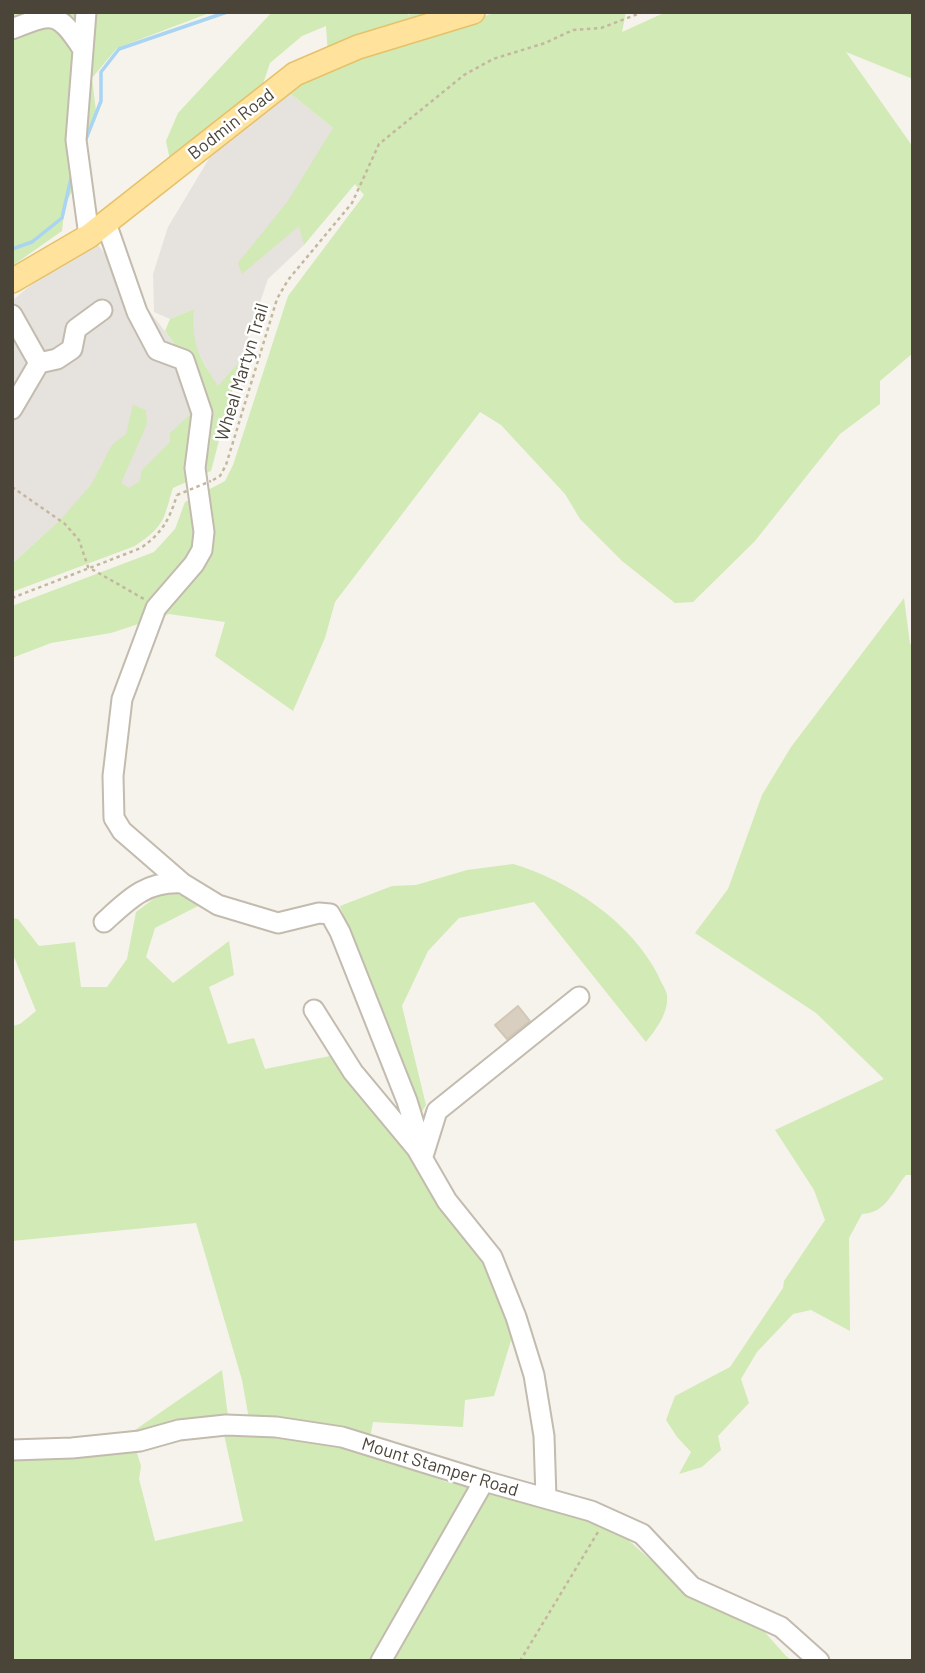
<!DOCTYPE html>
<style>
body{margin:0}
#map{position:relative;width:925px;height:1673px;overflow:hidden;background:#f6f3ec;font-family:Barlow,sans-serif}
canvas{display:block}
.frame{position:absolute;inset:0;border:14px solid #4b4439;pointer-events:none}
</style>
<div id="map">
<canvas width="925" height="1673"></canvas>
<div class="frame"></div>
</div>
<script>
const c = document.querySelector('canvas').getContext('2d');
c.lineJoin = 'round';
function fill(path, color) {
  c.fillStyle = color;
  c.fill(path, 'evenodd');
}
function trace(path, color, width, dash) {
  c.strokeStyle = color;
  c.lineWidth = width;
  c.lineCap = dash ? 'butt' : 'round';
  c.setLineDash(dash || []);
  c.stroke(path);
}
function label(font, color, halo, rows, align = 'center') {
  c.font = font + ' Barlow,sans-serif';
  c.lineWidth = 5;
  c.setLineDash([]);
  c.textBaseline = 'middle';
  c.strokeStyle = halo;
  c.fillStyle = color;
  for (const [text, x, y, turn = 0] of rows) {
    c.save();
    c.translate(x, y);
    c.rotate((+turn || 0) * Math.PI / 180);
    c.textAlign = isNaN(turn) ? turn : align;
    if (halo) c.strokeText(text, 0, 0);
    c.fillText(text, 0, 0);
    c.restore();
  }
}
fill(new Path2D(`
 M 286,90 L 333,128 L 300,225 L 304,245 L 268,279 L 240,361 L 218,387 L 195,347 L 193,335 L 194,309 L 170,319 L 154,312 L 153,274 L 168,227 L 222,137 Z
 M 98,245 L 174,343 L 196,420 L 150,494 L 62,518 L 12,564 L 12,301 L 27,288 L 76,255 Z`), '#e6e2dd');
fill(new Path2D(`
 M 12,12 L 212,12 L 117,48 L 92,78 L 96,111 L 82,146 L 86,167 L 65,204 L 62,231 L 12,266 Z
 M 272,12 L 406,12 L 408,15 L 415,12 L 448,12 L 328,56 L 326,26 L 302,36 L 270,63 L 261,90 L 170,160 L 166,141 L 178,113 Z
 M 497,12 L 626,12 L 622,32 L 666,12 L 913,12 L 913,79 L 846,52 L 913,147 L 913,353 L 880,381 L 880,404 L 840,434 L 755,541 L 693,602 L 675,603 L 622,561 L 580,519 L 565,494 L 501,425 L 480,412 L 335,602 L 325,638 L 293,711 L 215,656 L 225,622 L 169,614 L 111,633 L 51,643 L 12,658 L 12,606 L 154,552 L 175,529 L 185,502 L 225,481 L 233,465 L 288,296 L 364,195 L 355,184 L 304,245 L 299,226 L 242,274 L 238,263 L 288,201 L 333,128 L 286,90 L 375,52 Z
 M 194,309 C 192,349 198,353 218,386 L 240,361 L 211,471 L 173,488 C 170,496 169,503 166,511 C 162,527 148,537 135,546 L 12,592 L 12,564 L 62,518 L 91,485 L 112,445 L 126,434 L 133,405 L 146,410 L 147,424 L 121,483 L 129,488 L 140,481 L 142,470 L 170,442 L 170,433 L 193,412 L 174,343 L 165,331 L 170,319 Z
 M 904,598 L 910,644 L 913,644 L 913,1175 L 906,1175 C 892,1192 886,1213 862,1214 L 849,1238 L 850,1331 L 811,1310 L 793,1314 L 757,1352 L 741,1379 L 749,1403 L 718,1436 L 721,1450 L 702,1467 L 679,1474 L 691,1452 L 677,1437 L 666,1420 L 675,1396 L 730,1367 L 783,1288 L 784,1281 L 825,1220 L 814,1190 L 775,1130 L 884,1079 L 816,1013 L 695,933 L 728,889 L 762,795 L 791,747 Z
 M 513,864 C 569,880 631,922 658,975 C 660,981 666,989 667,995 C 669,1013 656,1029 646,1042 L 534,902 L 459,918 L 428,951 L 402,1006 L 426,1105 L 418,1118 L 340,906 L 392,886 L 416,885 L 467,870 Z
 M 176,893 L 200,905 L 155,928 L 146,957 L 173,983 L 229,941 L 234,975 L 209,987 L 228,1044 L 254,1038 L 265,1069 L 335,1055 L 412,1155 L 420,1174 L 487,1266 L 513,1334 L 494,1396 L 465,1400 L 463,1427 L 373,1422 L 370,1438 L 290,1418 L 249,1419 L 242,1380 L 196,1223 L 12,1241 L 12,1026 L 20,1024 L 36,1011 L 12,952 L 12,918 L 18,919 L 39,946 L 75,942 L 81,987 L 107,987 L 127,959 L 136,912 L 160,894 Z
 M 222,1370 L 228,1416 L 224,1419 L 132,1432 Z
 M 223,1430 L 323,1440 L 394,1460 L 446,1482 L 471,1487 L 373,1661 L 12,1661 L 12,1455 L 126,1448 L 137,1453 L 141,1466 L 139,1479 L 155,1541 L 243,1521 Z
 M 485,1490 L 613,1526 L 678,1585 L 762,1629 L 786,1656 L 793,1661 L 385,1661 Z`), '#d2eab5');
trace(new Path2D(`
 M 84,144 L 101,101 L 101,72 L 119,49 L 227,12
 M 12,249 L 32,242 L 62,218 L 72,174`), '#a9d4f2', 3.5);
const building = new Path2D(`
 M 518,1006 L 530,1021 L 507,1039 L 495,1025 Z`);
fill(building, '#d8cfc1');
trace(building, '#d3c7b4', 2);
const minor = new Path2D(`
 M 86,12 L 76,140 L 89,236
 M 12,29 C 53,13 57,10 82,48
 M 106,223 L 137,312 L 157,350 L 184,360 L 202,413 L 195,468 L 204,532 L 202,550 L 194,564 L 156,608 L 122,699 L 113,776 L 114,818 L 122,831 L 182,883 L 218,905 L 278,923 L 319,913 L 330,914 L 340,932 L 407,1101 L 415,1127 L 417,1149
 M 12,315 L 39,363 L 12,409
 M 39,363 L 57,359 L 72,349 L 76,329 L 102,310
 M 104,922 C 129,899 146,881 182,883
 M 314,1010 L 353,1072 L 417,1149 L 447,1201 L 492,1257 L 516,1317 L 534,1375 L 544,1436 L 546,1498
 M 423,1156 L 437,1111 L 579,997
 M 12,1450 L 72,1448 L 140,1441 L 179,1430 L 226,1425 L 276,1427 L 342,1437 L 484,1481 L 591,1511 L 642,1534 L 692,1587 L 781,1627 L 819,1661
 M 381,1661 L 484,1481`);
const major = new Path2D(`
 M 12,281 L 89,236 L 295,74 L 358,47 L 473,12`);
trace(minor, '#c2bbae', 23);
trace(major, '#e6c16a', 26);
trace(new Path2D(`
 M 213,480 L 220,476 L 226,465 L 277,299 L 288,280 L 352,203 L 379,144 L 464,75 L 493,59 L 545,43 L 573,30 L 601,28 L 643,12
 M 12,487 L 65,524 L 79,540 L 88,567 L 144,599
 M 12,598 L 141,548 C 163,532 169,520 177,495
 M 520,1661 L 598,1532`), '#c4b79f', 2.5, [3.5, 3.5]);
trace(minor, '#fff', 19);
trace(major, '#ffe39c', 23);
trace(new Path2D(`
 M 177,495 L 211,481`), '#c4b79f', 2.5, [3.5, 3.5]);
label('18px', '#4b4439', '#fff', [
 ["Bodmin Road",231,124,-38],
 ["Wheal Martyn Trail",242,372,-73],
 ["Mount Stamper Road",440,1467,17]
]);
</script>
